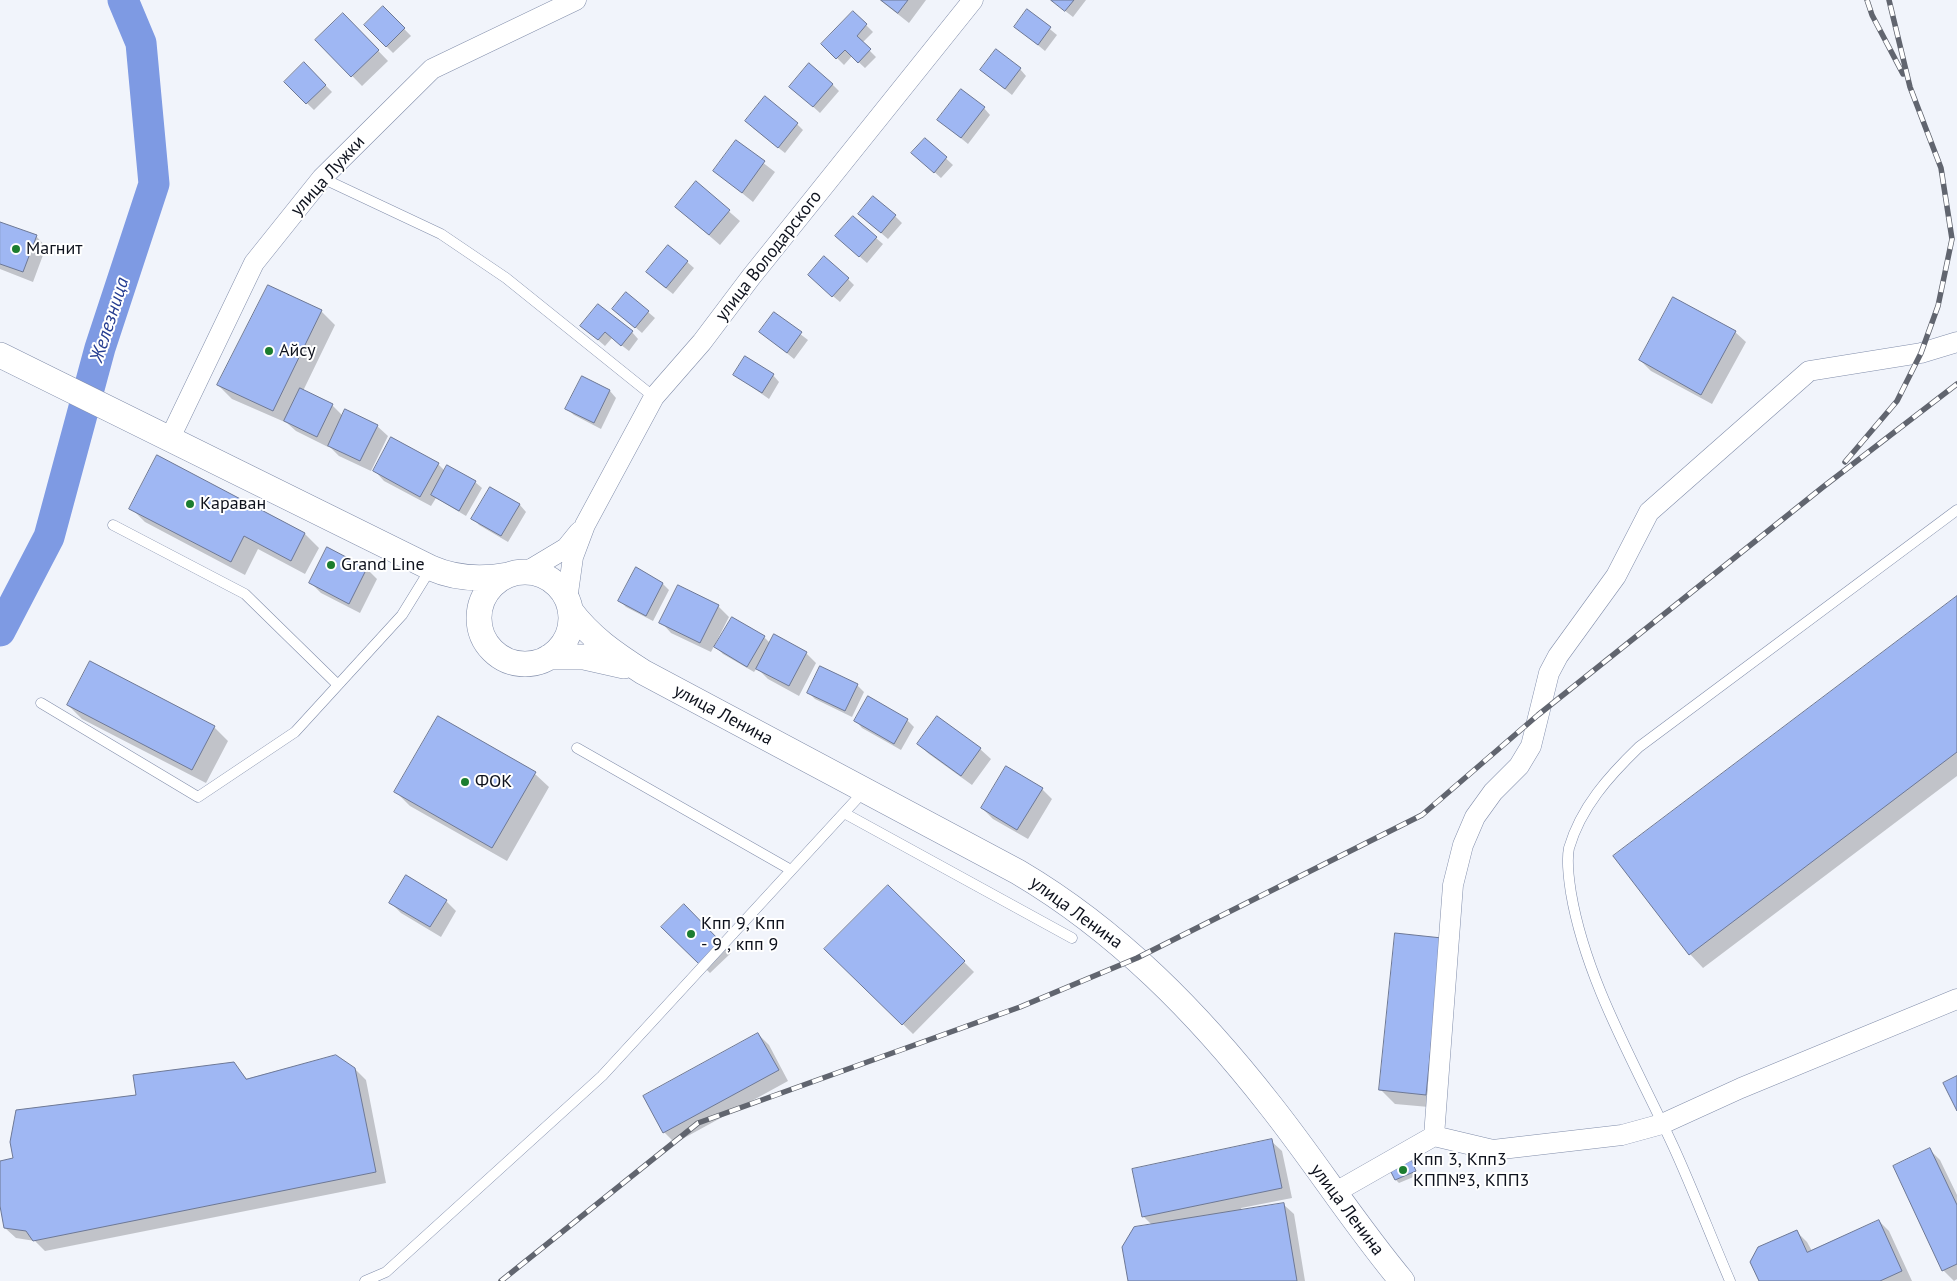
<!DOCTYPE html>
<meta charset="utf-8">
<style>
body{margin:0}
canvas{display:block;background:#f1f4fb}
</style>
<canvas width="1957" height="1281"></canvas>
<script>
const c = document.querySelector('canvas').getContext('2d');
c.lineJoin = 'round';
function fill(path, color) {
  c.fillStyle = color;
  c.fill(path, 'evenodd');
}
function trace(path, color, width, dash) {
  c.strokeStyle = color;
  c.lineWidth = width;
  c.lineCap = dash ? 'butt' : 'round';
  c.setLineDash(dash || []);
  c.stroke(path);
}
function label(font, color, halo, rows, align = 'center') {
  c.font = font + ' "PT Sans",sans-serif';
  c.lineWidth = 4;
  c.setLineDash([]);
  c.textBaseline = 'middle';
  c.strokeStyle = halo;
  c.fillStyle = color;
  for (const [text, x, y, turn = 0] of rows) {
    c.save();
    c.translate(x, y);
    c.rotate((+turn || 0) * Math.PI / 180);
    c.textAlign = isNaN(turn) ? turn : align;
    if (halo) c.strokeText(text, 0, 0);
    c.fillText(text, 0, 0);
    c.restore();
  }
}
fill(new Path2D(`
 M 880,0 L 926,0 L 909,23 Z
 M 1051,0 L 1086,0 L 1073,17 Z
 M 383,7 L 411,36 L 393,53 L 365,25 Z
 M 1028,11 L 1057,35 L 1045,51 L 1016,27 Z
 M 853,12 L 873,32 L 862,43 L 876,57 L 865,68 L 852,56 L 844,65 L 823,44 Z
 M 343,14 L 388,61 L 362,86 L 317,40 Z
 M 304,63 L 332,92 L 314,110 L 285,82 Z
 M 1020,69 L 1026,76 L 1012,95 L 981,70 Z
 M 832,84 L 839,91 L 820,113 L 798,93 Z
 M 984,108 L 990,115 L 968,144 L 946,126 Z
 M 797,124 L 803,130 L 785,153 L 753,128 Z
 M 925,139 L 953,165 L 941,178 L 920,159 Z
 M 736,142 L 775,172 L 753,202 L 715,171 Z
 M 696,183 L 740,221 L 720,245 L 676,207 Z
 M 895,216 L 902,223 L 888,239 L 866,220 Z
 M 0,223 L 36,236 L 46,247 L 33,282 L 0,269 Z
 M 876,238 L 883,244 L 867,263 L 844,243 Z
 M 669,246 L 694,268 L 673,294 L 654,279 Z
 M 848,279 L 854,285 L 840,302 L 816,282 Z
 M 321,311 L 335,325 L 303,391 L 332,405 L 343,416 L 377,426 L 388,436 L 371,471 L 339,456 L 328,445 L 328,447 L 296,431 L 287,423 L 232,399 L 218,385 Z
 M 648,312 L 655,318 L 642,333 L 621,315 Z
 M 774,314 L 808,340 L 794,359 L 761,332 Z
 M 582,326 L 632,332 L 638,339 L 629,351 L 612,338 L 605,346 Z
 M 1735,332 L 1746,342 L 1712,404 L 1651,371 L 1640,360 Z
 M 735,375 L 773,375 L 779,382 L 769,399 Z
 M 583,378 L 610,391 L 616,398 L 601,429 L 574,415 L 567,409 Z
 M 157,457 L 305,534 L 319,548 L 305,574 L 258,549 L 245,575 L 145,522 L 131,508 Z
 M 438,464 L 445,471 L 475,482 L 482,488 L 466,516 L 436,498 L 431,506 L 384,481 L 374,470 Z
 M 491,488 L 520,505 L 526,512 L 508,542 L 479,525 L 473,518 Z
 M 328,549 L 367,569 L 377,579 L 360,613 L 321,593 L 311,583 Z
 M 663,584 L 669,590 L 653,621 L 626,607 L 619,600 Z
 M 1957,597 L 1957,776 L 1703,968 L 1690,954 Z
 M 718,606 L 729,617 L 711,652 L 671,633 L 661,622 Z
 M 764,637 L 771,644 L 806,653 L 816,663 L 799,696 L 768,679 L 757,668 L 754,672 L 723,654 L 716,647 Z
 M 857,685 L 864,692 L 852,717 L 815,699 L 809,693 Z
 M 68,705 L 214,727 L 228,741 L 206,783 L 82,719 Z
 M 907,720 L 914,727 L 901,750 L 862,728 L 856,721 Z
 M 918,744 L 980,749 L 991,759 L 972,785 L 929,754 Z
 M 535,774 L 549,787 L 507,861 L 410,806 L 396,792 Z
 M 1042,789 L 1052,799 L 1028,839 L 993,819 L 982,808 Z
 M 888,886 L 974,972 L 913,1034 L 826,949 Z
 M 446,901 L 456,911 L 441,937 L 401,913 L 390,902 Z
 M 684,906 L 731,953 L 710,973 L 663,927 Z
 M 1441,939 L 1440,1108 L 1395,1104 L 1381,1090 Z
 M 758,1034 L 769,1045 L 788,1081 L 675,1143 L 664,1132 L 645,1096 Z
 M 234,1064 L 248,1080 L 355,1069 L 366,1080 L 386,1183 L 45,1251 L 35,1241 L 16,1238 L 5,1228 L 0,1199 L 0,1162 L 14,1159 L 137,1096 Z
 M 1271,1141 L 1282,1151 L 1292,1198 L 1241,1208 L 1242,1211 L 1283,1204 L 1294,1214 L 1305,1281 L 1129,1281 L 1152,1225 L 1143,1216 Z
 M 1930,1150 L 1940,1160 L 1957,1195 L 1957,1279 L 1954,1281 L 1944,1271 L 1894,1166 Z
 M 1410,1161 L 1418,1175 L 1399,1183 L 1396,1180 Z
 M 1879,1221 L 1889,1231 L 1912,1281 L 1760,1281 L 1797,1232 L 1807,1242 L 1812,1251 Z`), '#0003');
trace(new Path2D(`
 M 0,631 L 49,537 L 100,348 L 154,184 L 141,43 L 123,0`), '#7e9ae3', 31);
const building = new Path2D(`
 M 881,0 L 908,0 L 898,13 Z
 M 1051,0 L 1074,0 L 1065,11 Z
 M 383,6 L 405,28 L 386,47 L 364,25 Z
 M 1027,9 L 1051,27 L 1038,45 L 1014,27 Z
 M 853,11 L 867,24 L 857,36 L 871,49 L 858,63 L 845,50 L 836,59 L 821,44 Z
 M 343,13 L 379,50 L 351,77 L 315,40 Z
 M 996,49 L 1021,68 L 1005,89 L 980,70 Z
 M 304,62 L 326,85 L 306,104 L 284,82 Z
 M 809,63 L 833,84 L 813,107 L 789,87 Z
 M 961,89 L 985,107 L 961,138 L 937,120 Z
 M 765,96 L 798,123 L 778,148 L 745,121 Z
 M 925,138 L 947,157 L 934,173 L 911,153 Z
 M 736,140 L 765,161 L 742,193 L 713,171 Z
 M 696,181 L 730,210 L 709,235 L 675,207 Z
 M 873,196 L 896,215 L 881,233 L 858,214 Z
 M 853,216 L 877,237 L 859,257 L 835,236 Z
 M 0,222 L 37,235 L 23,272 L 0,264 Z
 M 668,245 L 688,261 L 666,288 L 646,272 Z
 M 824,256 L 849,278 L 832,297 L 808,275 Z
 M 268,285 L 322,310 L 273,411 L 217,385 Z
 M 626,292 L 649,311 L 635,328 L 612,309 Z
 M 1673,297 L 1736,331 L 1701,395 L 1639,360 Z
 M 598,304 L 633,331 L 621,346 L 605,332 L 598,340 L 580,326 Z
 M 774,312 L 802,332 L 787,353 L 759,332 Z
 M 745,356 L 774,374 L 762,393 L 733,375 Z
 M 582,376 L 610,390 L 594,423 L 565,409 Z
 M 300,388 L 333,404 L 317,437 L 284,421 Z
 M 345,409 L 378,425 L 360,461 L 328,446 Z
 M 391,437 L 439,463 L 420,497 L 373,471 Z
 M 157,455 L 305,533 L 291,561 L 244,536 L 231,562 L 129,509 Z
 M 447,465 L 476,481 L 459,511 L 431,495 Z
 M 490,487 L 520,504 L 501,536 L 471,519 Z
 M 327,547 L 367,568 L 349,604 L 309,583 Z
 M 636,567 L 663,583 L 646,616 L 618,601 Z
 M 678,585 L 719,605 L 700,643 L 659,623 Z
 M 1957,596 L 1957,752 L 1689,955 L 1613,856 Z
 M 732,617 L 765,636 L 747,667 L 714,647 Z
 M 774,634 L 807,652 L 789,686 L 756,669 Z
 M 90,661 L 215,726 L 192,770 L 67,705 Z
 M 820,666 L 858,684 L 845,711 L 807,693 Z
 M 868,696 L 908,719 L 894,744 L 854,721 Z
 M 438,716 L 536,772 L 492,848 L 394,792 Z
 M 937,716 L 981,748 L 961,776 L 917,744 Z
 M 1006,766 L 1043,788 L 1017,830 L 981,808 Z
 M 406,875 L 447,900 L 430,927 L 389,903 Z
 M 888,885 L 965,961 L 902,1025 L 824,949 Z
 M 684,904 L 721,942 L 699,964 L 661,927 Z
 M 1395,933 L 1442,938 L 1426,1095 L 1379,1090 Z
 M 758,1033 L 779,1070 L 663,1133 L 643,1096 Z
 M 336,1055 L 355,1068 L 376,1172 L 33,1241 L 26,1231 L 4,1228 L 0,1206 L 0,1161 L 13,1158 L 10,1142 L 16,1110 L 136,1095 L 133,1075 L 234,1062 L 246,1079 Z
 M 1957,1076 L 1957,1111 L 1943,1083 Z
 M 1272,1139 L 1282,1188 L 1142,1217 L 1132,1169 Z
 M 1930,1148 L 1957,1205 L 1957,1264 L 1942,1271 L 1893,1166 Z
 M 1411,1159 L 1416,1171 L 1395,1180 L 1389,1168 Z
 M 1284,1203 L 1297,1281 L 1128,1281 L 1122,1247 L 1134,1227 Z
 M 1879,1220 L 1902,1271 L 1880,1281 L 1759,1281 L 1750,1262 L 1758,1247 L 1797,1230 L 1807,1252 Z`);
fill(building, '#9fb7f3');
trace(building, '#6d7895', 1);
const service = new Path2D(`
 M 322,178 L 441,234 L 506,278 L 654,397
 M 113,525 L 245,594 L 338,685
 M 41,703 L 198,797 L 295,732 L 402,615 L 431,568
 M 577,748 L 791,870
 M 844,813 L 1072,938
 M 365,1281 L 386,1272 L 602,1076 L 865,790
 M 1730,1281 C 1711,1237 1694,1192 1674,1148 C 1637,1067 1586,982 1571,893 C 1569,880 1566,862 1569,848 C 1581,807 1609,776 1639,747 L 1957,510`);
const minor = new Path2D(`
 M 1957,342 L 1921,353 L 1809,371 L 1649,512 L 1616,576 L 1558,656 L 1549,673 L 1531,746 L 1519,766 L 1493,792 L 1475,817 L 1463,845 L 1453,885 L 1434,1136 L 1493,1150 L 1622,1135 L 1662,1124 L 1741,1088 L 1957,999
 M 170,438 L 254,263 L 322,178 L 432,69 L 576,0
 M 526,572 L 566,548 L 579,532
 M 567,600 L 573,557 L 585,525 L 654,397 L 702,342 L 751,277 L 973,0
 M 1334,1193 L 1434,1136`);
const tertiary = new Path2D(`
 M 0,355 L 431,568 C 456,579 481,580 508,575
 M479 618a46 46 0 1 1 92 0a46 46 0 1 1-92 0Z
 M 570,610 C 590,637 615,654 643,672 L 1018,872 C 1118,931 1199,1014 1270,1105 C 1316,1163 1355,1225 1402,1281
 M 549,657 L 584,657 L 624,666`);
trace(service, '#818daa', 11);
trace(minor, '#818daa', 21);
trace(tertiary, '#818daa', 26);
trace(service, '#fff', 10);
trace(minor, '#fff', 20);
trace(tertiary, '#fff', 25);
const rail = new Path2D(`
 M 1867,0 L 1872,15 L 1903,74
 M 1845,462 L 1897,401 L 1921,353 L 1938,306 L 1952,239 L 1941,168 L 1910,87 L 1889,0
 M 501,1281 L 698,1123 L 1020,1007 L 1137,958 L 1422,815 L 1538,715 L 1823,487 L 1957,384`);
trace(rail, '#61656f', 5.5);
trace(rail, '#fff', 4, [11]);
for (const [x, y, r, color] of [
 [16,249,5,"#1c7d2f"],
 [269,351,5,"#1c7d2f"],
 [190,504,5,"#1c7d2f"],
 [331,565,5,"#1c7d2f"],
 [465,782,5,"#1c7d2f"],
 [691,934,5,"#1c7d2f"],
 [1403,1170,5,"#1c7d2f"]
]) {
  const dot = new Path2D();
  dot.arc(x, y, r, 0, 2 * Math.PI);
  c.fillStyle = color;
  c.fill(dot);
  trace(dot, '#fff', 2);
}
label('18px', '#0e121d', '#fff', [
 ["улица Лужки",328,176,-48],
 ["улица Володарского",769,256,-52],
 ["улица Ленина",723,715,28],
 ["улица Ленина",1076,913,36],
 ["улица Ленина",1347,1210,53]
]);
label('18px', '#0e121d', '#fff', [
 ["Магнит",26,249],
 ["Айсу",279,351],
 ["Караван",200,504],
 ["Grand Line",341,565],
 ["ФОК",475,782],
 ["Кпп 9, Кпп",701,924],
 ["- 9 , кпп 9",701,945],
 ["Кпп 3, Кпп3",1413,1160],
 ["КПП№3, КПП3",1413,1181]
], 'left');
label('italic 19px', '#253d91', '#fff', [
 ["Железница",110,320,-72]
]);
</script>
